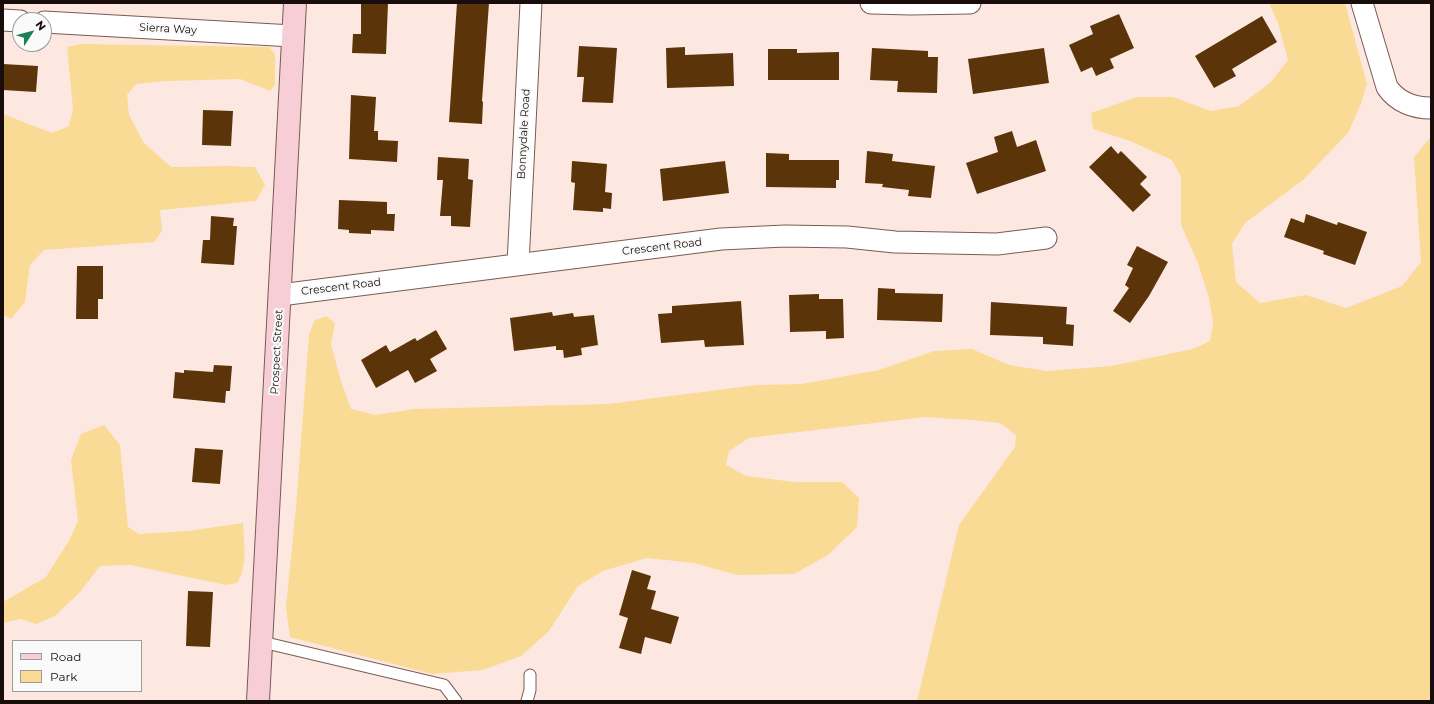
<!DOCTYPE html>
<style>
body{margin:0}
#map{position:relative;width:1434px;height:704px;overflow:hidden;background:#fde8e1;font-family:Montserrat,sans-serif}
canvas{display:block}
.frame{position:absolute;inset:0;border:4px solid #180d0a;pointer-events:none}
.legend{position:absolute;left:12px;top:640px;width:130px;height:52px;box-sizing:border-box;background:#fafafa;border:1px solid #a09b9a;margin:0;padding:5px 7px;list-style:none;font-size:12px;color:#180d0a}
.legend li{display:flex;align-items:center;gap:8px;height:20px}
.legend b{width:20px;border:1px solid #a09b9a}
.north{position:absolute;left:12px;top:12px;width:40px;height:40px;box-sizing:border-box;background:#fafafa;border:1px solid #a09b9a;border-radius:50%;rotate:54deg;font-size:11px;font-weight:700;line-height:16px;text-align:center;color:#180d0a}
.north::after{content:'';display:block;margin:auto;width:14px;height:18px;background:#1a805a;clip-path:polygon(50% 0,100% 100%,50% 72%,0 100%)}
</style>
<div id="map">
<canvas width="1434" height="704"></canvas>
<div class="frame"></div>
<ul class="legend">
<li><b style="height:5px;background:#f7ced5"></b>Road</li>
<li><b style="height:11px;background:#f9db95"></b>Park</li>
</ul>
<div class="north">N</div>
</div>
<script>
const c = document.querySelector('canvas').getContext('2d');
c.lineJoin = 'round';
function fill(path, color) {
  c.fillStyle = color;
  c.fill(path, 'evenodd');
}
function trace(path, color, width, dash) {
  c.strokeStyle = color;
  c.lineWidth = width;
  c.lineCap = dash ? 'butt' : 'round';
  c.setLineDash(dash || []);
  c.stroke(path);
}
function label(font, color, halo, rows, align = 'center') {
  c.font = font + ' Montserrat,sans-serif';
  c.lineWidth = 4;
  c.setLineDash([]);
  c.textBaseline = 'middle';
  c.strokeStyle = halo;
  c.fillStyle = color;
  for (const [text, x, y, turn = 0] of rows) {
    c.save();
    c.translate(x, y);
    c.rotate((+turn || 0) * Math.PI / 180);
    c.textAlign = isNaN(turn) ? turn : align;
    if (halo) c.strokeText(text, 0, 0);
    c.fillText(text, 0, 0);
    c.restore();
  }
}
fill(new Path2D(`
 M 1269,3 L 1345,3 L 1367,84 L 1361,104 L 1348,133 L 1303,180 L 1245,223 L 1232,244 L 1236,282 L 1260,303 L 1306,295 L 1346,308 L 1402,286 L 1421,262 L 1414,157 L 1431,137 L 1431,701 L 917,701 L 959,525 L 1015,447 L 1016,435 L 1000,423 L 972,420 L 925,417 L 749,438 L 729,451 L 726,465 L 746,476 L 795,482 L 842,482 L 859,498 L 857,527 L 828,555 L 794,574 L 737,575 L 694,563 L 647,558 L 603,571 L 578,586 L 549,631 L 521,656 L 483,670 L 432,674 L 290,637 L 286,607 L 296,507 L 309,335 L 314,321 L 326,316 L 335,323 L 331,344 L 340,378 L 351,409 L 375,415 L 414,409 L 608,404 L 757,385 L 802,384 L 879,370 L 934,351 L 972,349 L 1009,365 L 1047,371 L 1111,366 L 1193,349 L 1210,341 L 1213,323 L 1209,298 L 1198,263 L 1181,225 L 1181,177 L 1172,160 L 1130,141 L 1093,129 L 1091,113 L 1137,97 L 1173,97 L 1211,111 L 1239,106 L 1271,82 L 1288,60 L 1278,23 Z
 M 81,44 L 269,47 L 275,54 L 275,85 L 270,91 L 240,79 L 168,81 L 136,84 L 127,95 L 129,115 L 144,143 L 171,167 L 227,166 L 255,167 L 265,185 L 256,201 L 160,210 L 162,231 L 154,242 L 44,250 L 30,265 L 25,302 L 11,319 L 3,315 L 3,114 L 52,133 L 69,126 L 73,109 L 67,47 Z
 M 104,425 L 120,445 L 128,527 L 139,534 L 188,531 L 243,523 C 244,542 248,567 237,583 L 226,585 L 130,565 L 100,566 L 80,592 L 55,616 L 36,624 L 20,619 L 3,623 L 3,602 L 46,577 L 70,539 L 78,521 L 71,460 L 81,434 Z`), '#f9db95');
fill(new Path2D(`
 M 361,3 L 388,3 L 386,54 L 352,53 L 353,34 L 361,34 Z
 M 457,3 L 489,3 L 482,101 L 483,102 L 482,124 L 449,122 Z
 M 1119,14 L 1134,48 L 1110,59 L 1114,68 L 1096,76 L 1092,67 L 1081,72 L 1069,45 L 1093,34 L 1090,26 Z
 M 1262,16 L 1277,42 L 1232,69 L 1236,76 L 1214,88 L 1195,56 Z
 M 579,46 L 617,48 L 613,103 L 582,102 L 584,77 L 577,77 Z
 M 685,47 L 685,55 L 733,53 L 734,86 L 667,88 L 666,48 Z
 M 872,48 L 928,51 L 928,57 L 938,57 L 937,93 L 897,92 L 898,81 L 870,80 Z
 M 1044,48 L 1049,83 L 973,94 L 968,59 Z
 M 768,49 L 797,49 L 797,53 L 839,52 L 839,80 L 768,80 Z
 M 3,64 L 38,66 L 36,92 L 3,90 Z
 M 351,95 L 376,97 L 374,131 L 378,131 L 378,140 L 398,141 L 397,162 L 349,159 Z
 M 203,110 L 233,111 L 231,146 L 202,145 Z
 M 1012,131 L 1017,147 L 1036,140 L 1046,171 L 977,194 L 966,163 L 998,152 L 994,137 Z
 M 1111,146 L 1118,154 L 1121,151 L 1147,177 L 1140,184 L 1151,195 L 1133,212 L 1089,167 Z
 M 867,151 L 893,154 L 892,161 L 935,166 L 931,198 L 908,196 L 909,190 L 882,187 L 883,184 L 865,183 Z
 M 766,153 L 789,154 L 789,160 L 839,160 L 839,180 L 836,180 L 836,188 L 766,187 Z
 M 438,157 L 469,159 L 468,179 L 473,180 L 470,227 L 451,226 L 451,216 L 440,216 L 443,180 L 437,180 Z
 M 572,161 L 607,164 L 605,192 L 612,193 L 611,209 L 603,208 L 603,212 L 573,210 L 575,183 L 571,182 Z
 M 725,161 L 729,193 L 663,201 L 660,169 Z
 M 339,200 L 387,202 L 387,214 L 395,214 L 394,231 L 371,230 L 371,234 L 349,233 L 349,230 L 338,229 Z
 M 1306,214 L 1337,225 L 1338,222 L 1367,232 L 1355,265 L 1323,254 L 1324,251 L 1284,237 L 1291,218 L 1304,223 Z
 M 211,216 L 234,218 L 233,226 L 237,226 L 234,265 L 201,263 L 203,240 L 210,240 Z
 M 1137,246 L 1168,262 L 1149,296 L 1130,323 L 1113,311 L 1129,288 L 1125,285 L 1133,268 L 1127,265 Z
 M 77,266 L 103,266 L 103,299 L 98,299 L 98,319 L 76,319 Z
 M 878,288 L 895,289 L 895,293 L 943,294 L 942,322 L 877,320 Z
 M 819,294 L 819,299 L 843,299 L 844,338 L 826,339 L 826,331 L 790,332 L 789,295 Z
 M 741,301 L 744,345 L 705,347 L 704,340 L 661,343 L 658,314 L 672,313 L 672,306 Z
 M 991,302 L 1067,307 L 1066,324 L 1074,325 L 1073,346 L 1043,344 L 1043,337 L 990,335 Z
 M 552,312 L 553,316 L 573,313 L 574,317 L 594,315 L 598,345 L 581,348 L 582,355 L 564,358 L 563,350 L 556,350 L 556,346 L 514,351 L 510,318 Z
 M 436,330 L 447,349 L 430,359 L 437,371 L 415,383 L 408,370 L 376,388 L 361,360 L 386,345 L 390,352 L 415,338 L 417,341 Z
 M 214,365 L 232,366 L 230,391 L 226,391 L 225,403 L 173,398 L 175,372 L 184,373 L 184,370 L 213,372 Z
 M 195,448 L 223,450 L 220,484 L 192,482 Z
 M 632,570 L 651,576 L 647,589 L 656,591 L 651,609 L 679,617 L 671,644 L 645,637 L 641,654 L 619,648 L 628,618 L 619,615 Z
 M 188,591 L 213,592 L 210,647 L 186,646 Z`), '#5b340a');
const service = new Path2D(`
 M 262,642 L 444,685 L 456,701
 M 527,701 L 530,690 L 530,675`);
const minor = new Path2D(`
 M 871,3 L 911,4 L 970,3
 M 1362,3 L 1387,87 C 1397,102 1414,108 1431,108
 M 3,20 L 20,21
 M 44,22 L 293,36
 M 518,264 L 531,3
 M 280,295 L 721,239 L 785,236 L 847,237 L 895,242 L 997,244 L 1046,238`);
const secondary = new Path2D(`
 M 258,701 L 295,3`);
trace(service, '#795c53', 13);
trace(minor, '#795c53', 23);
trace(secondary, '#795c53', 24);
trace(service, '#fff', 11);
trace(minor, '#fff', 21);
trace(secondary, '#f7ced5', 22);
label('11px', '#180d0a', '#fafafa', [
 ["Sierra Way",168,29,3],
 ["Bonnydale Road",524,134,-87],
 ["Crescent Road",662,247,-7],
 ["Crescent Road",341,287,-7],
 ["Prospect Street",277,352,-87]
]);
</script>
